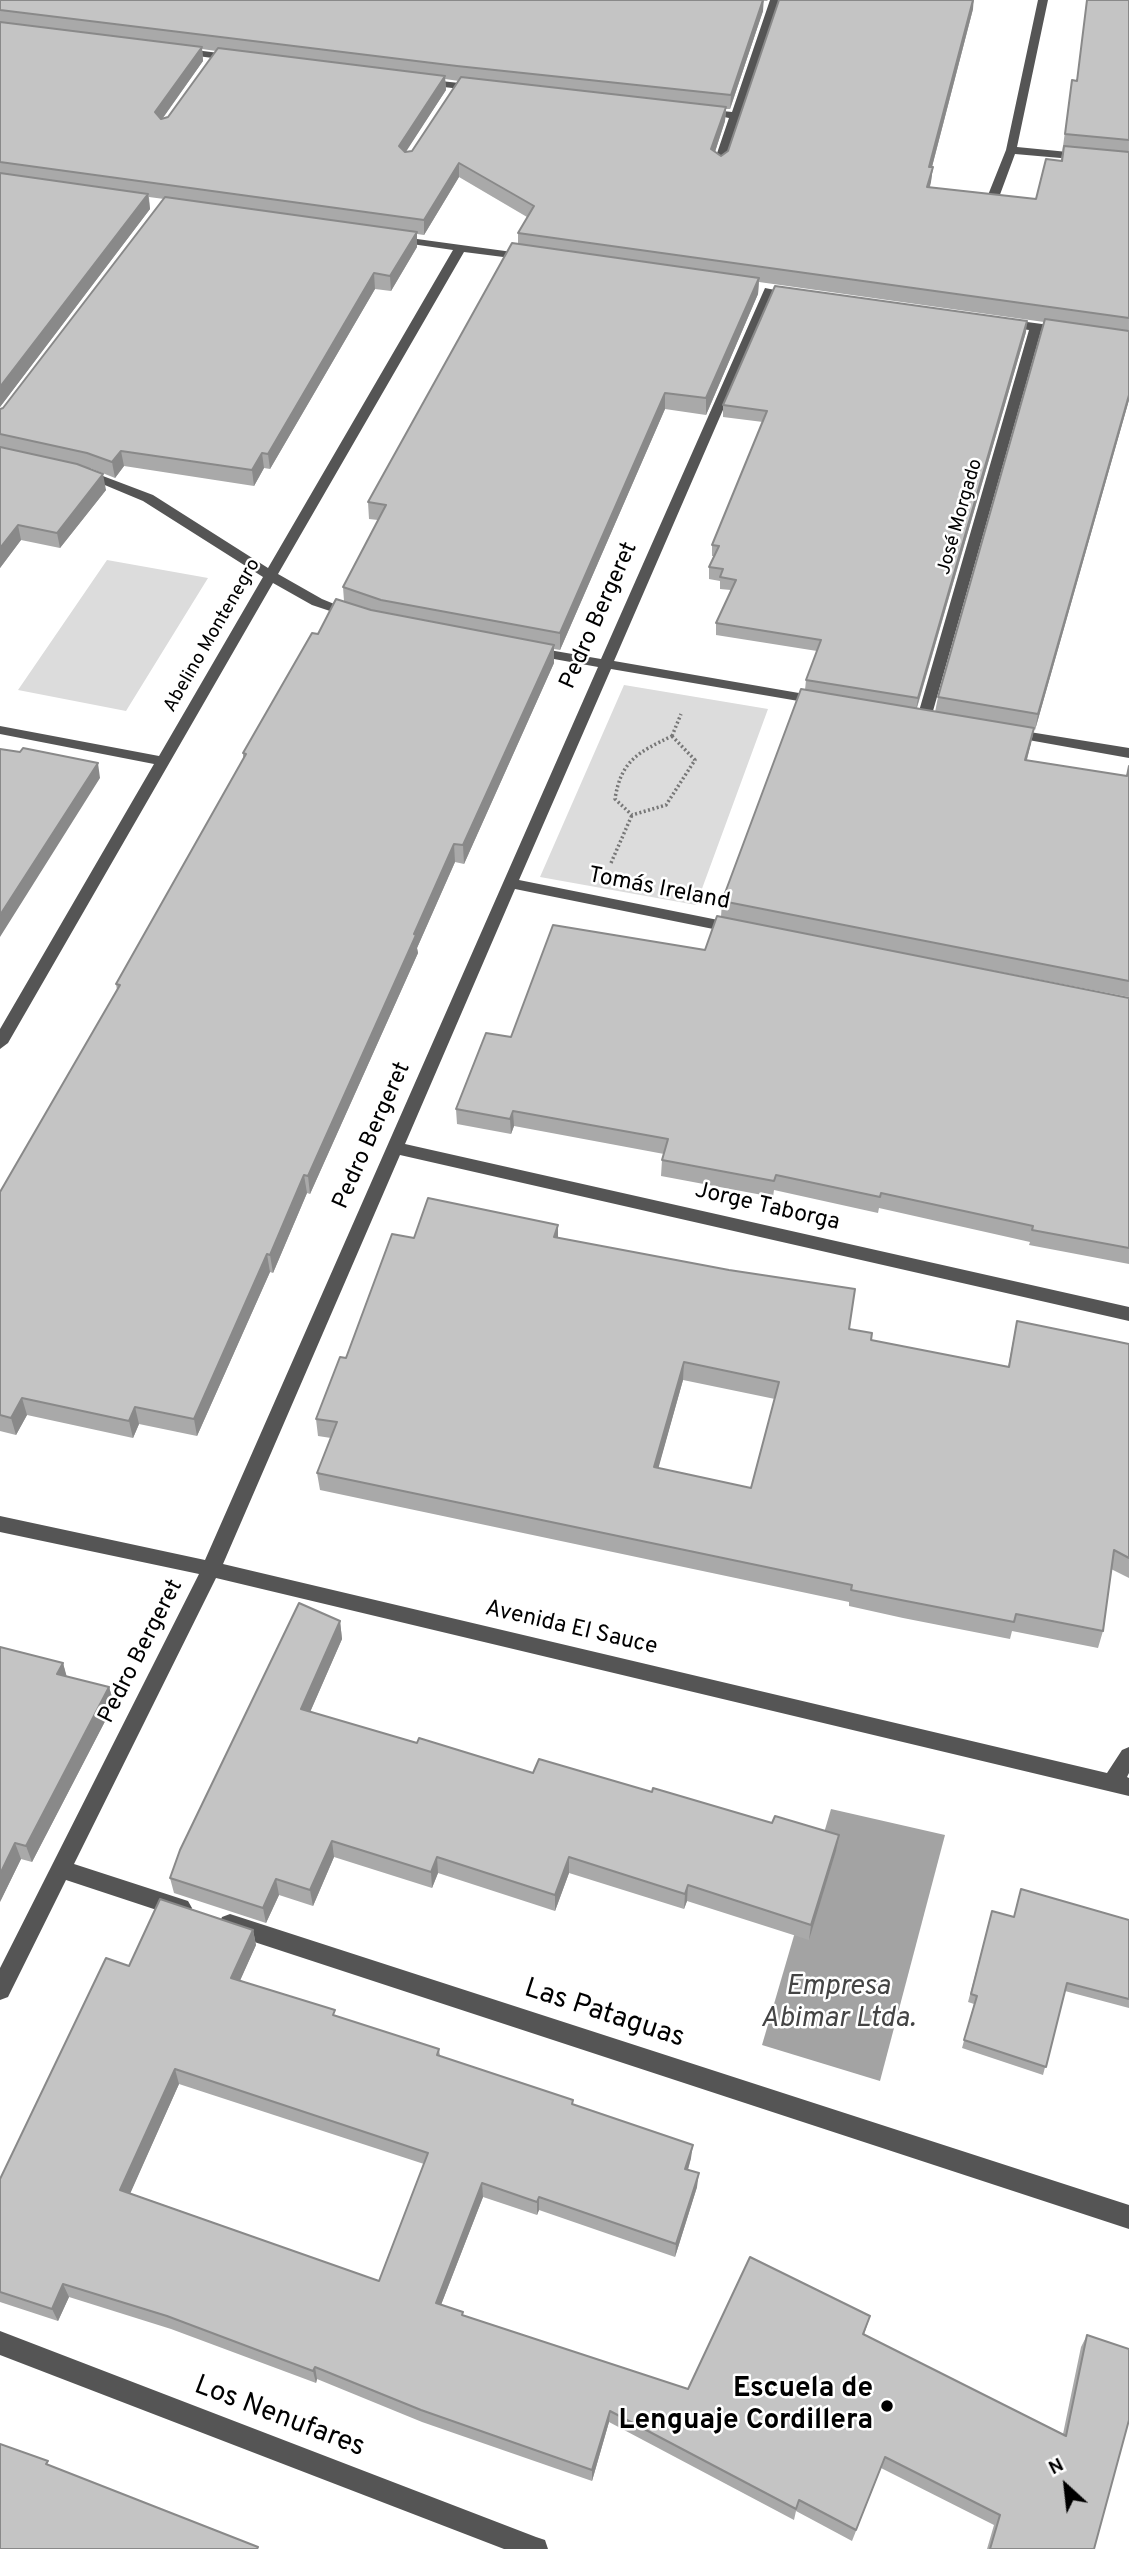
<!DOCTYPE html>
<meta charset="utf-8">
<style>
body{margin:0}
#map{position:relative;width:1129px;height:2549px;overflow:hidden;background:#fff;font-family:Overpass,sans-serif}
canvas{display:block}
.north{position:absolute;left:1031px;top:2451px;width:70px;height:70px;-webkit-text-stroke:5px #fff;paint-order:stroke;rotate:333deg;font-size:19px;font-weight:700;line-height:28px;text-align:center;color:#000}
.north::after{content:'';display:block;margin:auto;width:24px;height:32px;background:#000;clip-path:polygon(50% 0,100% 100%,50% 72%,0 100%)}
</style>
<div id="map">
<canvas width="1129" height="2549"></canvas>
<div class="north">N</div>
</div>
<script>
const c = document.querySelector('canvas').getContext('2d');
c.lineJoin = 'round';
function fill(path, color) {
  c.fillStyle = color;
  c.fill(path, 'evenodd');
}
function trace(path, color, width, dash) {
  c.strokeStyle = color;
  c.lineWidth = width;
  c.lineCap = dash ? 'butt' : 'round';
  c.setLineDash(dash || []);
  c.stroke(path);
}
function label(font, color, halo, rows, align = 'center') {
  c.font = font + ' Overpass,sans-serif';
  c.lineWidth = 5;
  c.setLineDash([]);
  c.textBaseline = 'middle';
  c.strokeStyle = halo;
  c.fillStyle = color;
  for (const [text, x, y, turn = 0] of rows) {
    c.save();
    c.translate(x, y);
    c.rotate((+turn || 0) * Math.PI / 180);
    c.textAlign = isNaN(turn) ? turn : align;
    if (halo) c.strokeText(text, 0, 0);
    c.fillText(text, 0, 0);
    c.restore();
  }
}
fill(new Path2D(`
 M 107,560 L 208,578 L 126,711 L 18,690 Z
 M 624,685 L 768,709 L 696,905 L 540,877 Z`), '#dcdcdc');
fill(new Path2D(`
 M 831,1809 L 945,1835 L 880,2081 L 762,2045 Z`), '#a3a3a3');
trace(new Path2D(`
 M 672,736 L 695,760 L 666,805 L 632,815 L 615,799 C 621,760 639,752 672,736 Z
 M 672,736 L 681,714
 M 611,863 L 632,815`), '#777', 3.5, [2, 2.5]);
fill(new Path2D(`
 M 770,0 L 780,0 L 725,165 L 715,167 L 713,165 L 729,118 L 699,112 L 704,109 L 732,112 Z
 M 1038,0 L 1048,0 L 1017,147 L 1129,158 L 1129,164 L 1015,154 L 998,200 L 992,203 L 986,200 L 1006,150 Z
 M 179,48 L 235,55 L 240,58 L 235,61 L 175,53 L 174,51 Z
 M 422,79 L 478,85 L 483,88 L 478,91 L 418,84 L 418,80 Z
 M 395,236 L 527,254 L 533,257 L 527,260 L 464,252 L 278,574 L 322,599 L 361,615 L 354,619 L 312,605 L 273,583 L 8,1043 L 0,1049 L 0,1029 L 154,764 L 0,734 L 0,726 L 159,756 L 263,577 L 143,501 L 76,473 L 82,469 L 87,470 L 153,495 L 268,568 L 453,250 L 391,241 L 391,237 Z
 M 765,288 L 775,290 L 614,661 L 822,697 L 829,701 L 822,705 L 611,669 L 519,880 L 738,924 L 746,929 L 738,934 L 515,889 L 405,1144 L 1129,1307 L 1129,1321 L 400,1155 L 223,1564 L 1107,1773 L 1122,1750 L 1129,1747 L 1129,1773 L 1127,1777 L 1129,1778 L 1129,1796 L 216,1578 L 74,1864 L 188,1901 L 192,1908 L 188,1915 L 181,1918 L 66,1880 L 8,1997 L 0,2000 L 0,1968 L 199,1574 L 0,1532 L 0,1516 L 205,1560 L 598,667 L 532,655 L 525,651 L 532,647 L 601,659 Z
 M 1005,319 L 1064,327 L 1070,331 L 1064,335 L 1041,331 L 931,718 L 924,722 L 917,718 L 1029,330 L 1001,326 L 999,323 Z
 M 1011,729 L 1129,748 L 1129,758 L 1006,736 L 1004,733 Z
 M 230,1914 L 1129,2205 L 1129,2229 L 230,1934 L 222,1931 L 219,1924 L 222,1917 Z
 M 0,2331 L 536,2537 L 545,2540 L 548,2549 L 504,2549 L 0,2355 Z`), '#555');
fill(new Path2D(`
 M 0,0 L 768,0 L 767,1 L 764,1 L 763,11 L 730,109 L 726,109 L 725,121 L 715,152 L 721,156 L 728,151 L 779,0 L 974,0 L 973,9 L 932,167 L 933,167 L 930,187 L 1036,199 L 1061,161 L 1072,80 L 1076,81 L 1129,0 L 1129,400 L 1035,730 L 1034,729 L 1027,760 L 1127,776 L 1129,765 L 1129,997 L 785,930 L 1129,998 L 1129,1264 L 1029,1245 L 1030,1242 L 879,1208 L 878,1213 L 774,1190 L 773,1197 L 661,1176 L 662,1160 L 664,1154 L 514,1126 L 511,1134 L 457,1124 L 456,1109 L 511,1037 L 705,950 L 721,917 L 722,901 L 805,690 L 806,680 L 817,651 L 716,635 L 716,623 L 731,590 L 720,589 L 720,581 L 709,579 L 709,567 L 714,556 L 712,556 L 712,545 L 763,422 L 723,417 L 723,405 L 1026,332 L 917,708 L 935,712 L 938,697 L 1044,322 L 759,282 L 758,294 L 706,415 L 665,409 L 560,650 L 554,649 L 554,663 L 464,864 L 455,862 L 417,948 L 418,953 L 310,1194 L 307,1193 L 273,1273 L 270,1272 L 197,1436 L 139,1424 L 133,1438 L 27,1415 L 16,1435 L 0,1431 L 0,1192 L 117,990 L 116,984 L 243,759 L 243,753 L 318,634 L 344,601 L 343,587 L 378,520 L 369,519 L 368,502 L 518,244 L 518,233 L 527,217 L 459,177 L 424,235 L 417,234 L 417,247 L 391,291 L 375,289 L 270,469 L 264,468 L 254,486 L 124,466 L 115,478 L 90,468 L 106,490 L 60,548 L 21,540 L 0,568 L 0,409 L 3,408 L 164,199 L 149,197 L 150,209 L 0,407 ZM 202,49 L 216,51 L 168,117 L 163,118 L 203,61 ZM 445,79 L 459,81 L 412,151 L 405,152 L 446,90 Z
 M 414,1238 L 558,1238 L 849,1330 L 871,1340 L 1008,1367 L 1017,1321 L 1129,1344 L 1129,1578 L 1111,1569 L 1103,1631 L 1098,1648 L 1012,1631 L 1010,1639 L 903,1618 L 849,1606 L 849,1602 L 320,1490 L 317,1473 L 331,1438 L 318,1436 L 316,1419 L 346,1358 ZM 683,1380 L 775,1399 L 751,1488 L 658,1468 Z
 M 340,1621 L 342,1639 L 310,1712 L 417,1743 L 533,1773 L 652,1792 L 772,1823 L 839,1835 L 836,1851 L 809,1940 L 687,1901 L 684,1909 L 569,1873 L 555,1911 L 438,1873 L 432,1888 L 334,1857 L 313,1906 L 279,1895 L 266,1923 L 174,1893 L 170,1878 Z
 M 63,1663 L 66,1676 L 109,1687 L 114,1704 L 32,1862 L 21,1859 L 0,1902 Z
 M 1021,1889 L 1129,1920 L 1129,2008 L 1065,1991 L 1043,2075 L 962,2048 L 974,2004 L 968,2002 L 992,1911 L 1014,1917 Z
 M 253,1930 L 256,1945 L 240,1980 L 336,2016 L 439,2049 L 440,2056 L 573,2104 L 691,2158 L 688,2170 L 697,2187 L 675,2257 L 539,2210 L 537,2215 L 483,2197 L 441,2305 L 463,2312 L 463,2315 L 688,2389 L 870,2316 L 864,2335 L 1063,2434 L 1081,2347 L 1087,2335 L 1094,2549 L 987,2549 L 994,2525 L 881,2468 L 852,2541 L 796,2511 L 794,2520 L 609,2422 L 592,2481 L 422,2422 L 317,2379 L 316,2383 L 171,2329 L 69,2297 L 58,2321 L 0,2302 L 0,2179 L 129,1966 ZM 179,2084 L 424,2164 L 379,2281 L 130,2193 Z`), '#a9a9a9');
fill(new Path2D(`
 M 763,0 L 763,11 L 730,109 L 731,95 Z
 M 973,0 L 973,9 L 928,182 L 929,167 Z
 M 202,47 L 203,61 L 157,126 L 155,112 Z
 M 445,76 L 446,90 L 400,161 L 399,146 Z
 M 726,107 L 725,121 L 711,164 L 711,149 Z
 M 459,163 L 459,177 L 424,235 L 424,220 Z
 M 933,167 L 931,182 L 925,202 L 927,187 Z
 M 148,194 L 150,209 L 0,407 L 0,387 Z
 M 417,232 L 417,247 L 391,291 L 390,276 Z
 M 374,273 L 375,289 L 270,469 L 268,454 Z
 M 759,278 L 758,294 L 706,415 L 706,398 Z
 M 1027,321 L 1026,332 L 916,710 L 918,698 Z
 M 665,393 L 665,409 L 560,650 L 560,633 Z
 M 1129,395 L 1129,400 L 1035,730 L 1038,714 Z
 M 121,451 L 124,466 L 115,478 L 112,462 Z
 M 262,453 L 264,468 L 254,486 L 252,470 Z
 M 103,474 L 106,490 L 60,548 L 57,533 Z
 M 18,525 L 21,540 L 0,568 L 0,548 Z
 M 554,645 L 554,663 L 464,864 L 463,845 Z
 M 1034,728 L 1031,744 L 1022,776 L 1025,760 Z
 M 98,763 L 100,778 L 0,937 L 0,915 Z
 M 454,844 L 455,862 L 417,948 L 418,953 L 310,1194 L 308,1176 Z
 M 513,1111 L 514,1126 L 511,1134 L 510,1119 Z
 M 304,1175 L 307,1193 L 273,1273 L 270,1255 Z
 M 558,1225 L 558,1243 L 554,1237 Z
 M 267,1254 L 270,1272 L 197,1436 L 194,1419 Z
 M 684,1362 L 683,1380 L 654,1484 L 654,1467 Z
 M 22,1398 L 27,1415 L 16,1435 L 11,1418 Z
 M 135,1407 L 139,1424 L 133,1438 L 129,1421 Z
 M 340,1621 L 342,1639 L 304,1726 L 301,1709 Z
 M 63,1663 L 68,1681 L 57,1674 Z
 M 109,1687 L 114,1704 L 32,1862 L 26,1846 Z
 M 839,1835 L 836,1851 L 809,1940 L 811,1925 Z
 M 332,1841 L 334,1857 L 313,1906 L 310,1890 Z
 M 15,1843 L 21,1859 L 0,1902 L 0,1874 Z
 M 437,1857 L 438,1873 L 432,1888 L 431,1872 Z
 M 569,1857 L 569,1873 L 555,1911 L 555,1895 Z
 M 276,1879 L 279,1895 L 266,1923 L 263,1908 Z
 M 688,1885 L 687,1901 L 684,1909 L 685,1894 Z
 M 253,1930 L 256,1945 L 235,1992 L 231,1978 Z
 M 175,2069 L 179,2084 L 126,2203 L 120,2190 Z
 M 693,2145 L 691,2158 L 684,2183 L 685,2169 Z
 M 699,2173 L 697,2187 L 675,2257 L 676,2244 Z
 M 482,2183 L 483,2197 L 437,2315 L 436,2303 Z
 M 539,2197 L 539,2210 L 537,2215 L 537,2202 Z
 M 63,2284 L 69,2297 L 58,2321 L 52,2309 Z
 M 315,2367 L 317,2379 L 316,2383 L 313,2371 Z
 M 610,2411 L 609,2422 L 592,2481 L 592,2470 Z`), '#898989');
const building = new Path2D(`
 M 0,0 L 763,0 L 731,95 L 457,66 L 0,10 Z
 M 779,0 L 973,0 L 929,167 L 933,167 L 927,187 L 1036,199 L 1046,159 L 1062,161 L 1064,146 L 1129,152 L 1129,318 L 518,233 L 534,206 L 459,163 L 424,220 L 0,162 L 0,22 L 202,47 L 155,112 L 161,119 L 168,117 L 218,48 L 445,76 L 399,146 L 405,152 L 412,151 L 461,77 L 726,107 L 711,149 L 721,156 L 728,151 Z
 M 1087,0 L 1129,0 L 1129,140 L 1065,134 L 1072,80 L 1077,81 Z
 M 0,173 L 148,194 L 0,387 Z
 M 165,197 L 417,232 L 390,276 L 374,273 L 268,454 L 262,453 L 252,470 L 121,451 L 112,462 L 87,453 L 0,434 L 0,409 L 3,408 Z
 M 512,243 L 759,278 L 706,398 L 665,393 L 560,633 L 381,600 L 343,587 L 386,505 L 368,502 Z
 M 775,286 L 1027,321 L 918,698 L 806,680 L 821,640 L 716,623 L 736,580 L 720,577 L 723,569 L 709,567 L 719,546 L 712,545 L 767,411 L 723,405 Z
 M 1045,319 L 1129,331 L 1129,395 L 1038,714 L 938,697 Z
 M 0,447 L 77,464 L 103,474 L 57,533 L 18,525 L 0,548 Z
 M 336,599 L 371,610 L 554,645 L 463,845 L 454,844 L 414,934 L 416,935 L 308,1176 L 304,1175 L 270,1255 L 267,1254 L 194,1419 L 135,1407 L 129,1421 L 22,1398 L 11,1418 L 0,1415 L 0,1192 L 120,985 L 116,984 L 246,754 L 243,753 L 312,633 L 318,634 Z
 M 801,689 L 1034,728 L 1025,760 L 1127,776 L 1129,766 L 1129,981 L 722,901 Z
 M 23,748 L 98,763 L 0,915 L 0,749 L 20,752 Z
 M 717,916 L 1129,998 L 1129,1248 L 1032,1230 L 1033,1226 L 881,1193 L 880,1197 L 776,1175 L 774,1181 L 662,1160 L 668,1139 L 513,1111 L 510,1119 L 456,1109 L 486,1033 L 511,1037 L 553,925 L 705,950 Z
 M 428,1198 L 558,1225 L 554,1237 L 729,1270 L 855,1289 L 849,1329 L 872,1333 L 871,1340 L 1009,1367 L 1017,1321 L 1129,1344 L 1129,1558 L 1114,1550 L 1103,1631 L 1016,1614 L 1014,1622 L 906,1601 L 851,1590 L 852,1585 L 317,1473 L 337,1422 L 316,1419 L 340,1357 L 346,1358 L 392,1234 L 414,1238 ZM 684,1362 L 779,1382 L 751,1488 L 654,1467 Z
 M 299,1603 L 340,1621 L 301,1709 L 417,1743 L 419,1738 L 533,1773 L 539,1759 L 652,1792 L 653,1788 L 772,1823 L 775,1816 L 839,1835 L 811,1925 L 688,1885 L 685,1894 L 569,1857 L 555,1895 L 437,1857 L 431,1872 L 332,1841 L 310,1890 L 276,1879 L 263,1908 L 170,1878 L 180,1850 Z
 M 0,1647 L 63,1663 L 57,1674 L 109,1687 L 26,1846 L 15,1843 L 0,1874 Z
 M 1021,1889 L 1129,1920 L 1129,1999 L 1067,1983 L 1046,2067 L 964,2040 L 977,1996 L 971,1994 L 992,1911 L 1014,1917 Z
 M 160,1899 L 253,1930 L 231,1978 L 335,2010 L 333,2015 L 439,2049 L 437,2055 L 573,2100 L 572,2104 L 693,2145 L 685,2169 L 699,2173 L 676,2244 L 539,2197 L 537,2202 L 482,2183 L 436,2303 L 463,2312 L 462,2315 L 688,2389 L 750,2257 L 870,2316 L 863,2334 L 1066,2436 L 1087,2335 L 1129,2349 L 1129,2420 L 1094,2549 L 990,2549 L 1000,2515 L 885,2457 L 856,2530 L 799,2500 L 796,2509 L 610,2411 L 592,2470 L 421,2410 L 315,2367 L 313,2371 L 167,2316 L 63,2284 L 52,2309 L 0,2292 L 0,2179 L 106,1958 L 129,1966 ZM 175,2069 L 428,2153 L 379,2281 L 120,2190 Z
 M 0,2444 L 48,2461 L 46,2464 L 258,2547 L 257,2549 L 0,2549 Z`);
fill(building, '#c4c4c4');
trace(building, '#898989', 2);
for (const [x, y, r, color] of [
 [887,2406,7,"#000"]
]) {
  const dot = new Path2D();
  dot.arc(x, y, r, 0, 2 * Math.PI);
  c.fillStyle = color;
  c.fill(dot);
  trace(dot, '#fff', 2.5);
}
label('19px', '#000', '#fff', [
 ["José Morgado",961,517,-74],
 ["Abelino Montenegro",213,636,-60]
]);
label('23px', '#000', '#fff', [
 ["Pedro Bergeret",600,616,-66],
 ["Tomás Ireland",659,890,11],
 ["Pedro Bergeret",373,1136,-66],
 ["Jorge Taborga",767,1208,13],
 ["Avenida El Sauce",571,1629,13],
 ["Pedro Bergeret",142,1652,-63]
]);
label('italic 28px', '#444', '#fff', [
 ["Empresa",838,1988],
 ["Abimar Ltda.",838,2020]
]);
label('28px', '#000', '#fff', [
 ["Las Pataguas",604,2015,18],
 ["Los Nenufares",279,2418,21]
]);
label('bold 28px', '#000', '#fff', [
 ["Escuela de",873,2390],
 ["Lenguaje Cordillera",873,2422]
], 'right');
</script>
